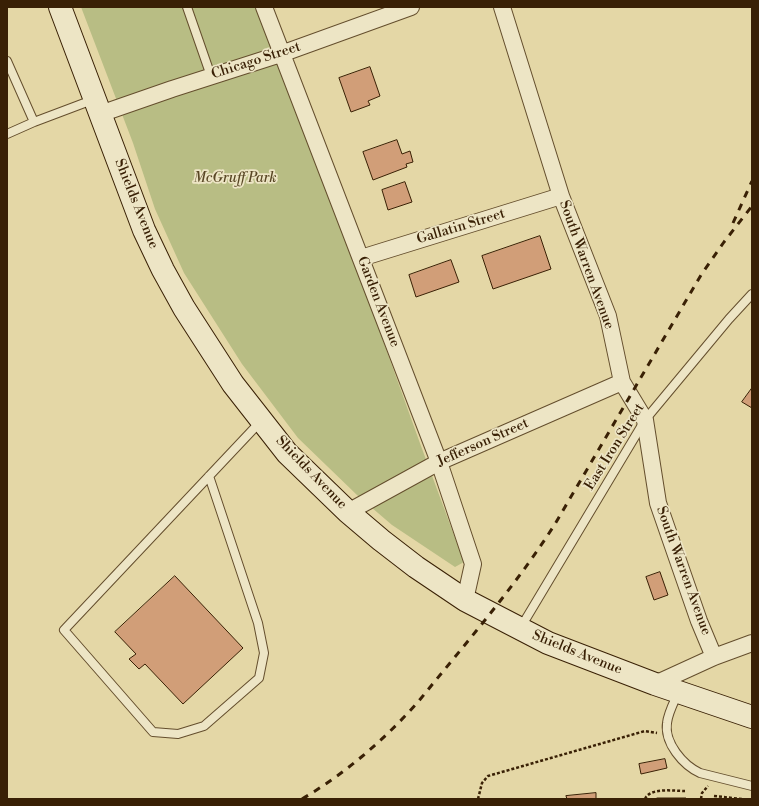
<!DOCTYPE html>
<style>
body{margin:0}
#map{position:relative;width:759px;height:806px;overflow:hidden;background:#e4d7a6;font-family:"Libre Bodoni",serif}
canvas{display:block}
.frame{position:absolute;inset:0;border:8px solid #392005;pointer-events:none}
</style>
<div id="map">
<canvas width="759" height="806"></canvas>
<div class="frame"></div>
</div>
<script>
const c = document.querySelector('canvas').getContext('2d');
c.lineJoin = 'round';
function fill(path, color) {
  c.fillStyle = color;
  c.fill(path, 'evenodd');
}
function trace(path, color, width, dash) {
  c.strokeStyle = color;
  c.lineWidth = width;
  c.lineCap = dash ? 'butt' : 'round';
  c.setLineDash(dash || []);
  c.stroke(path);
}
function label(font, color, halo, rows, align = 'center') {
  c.font = font + ' "Libre Bodoni",serif';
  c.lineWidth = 3.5;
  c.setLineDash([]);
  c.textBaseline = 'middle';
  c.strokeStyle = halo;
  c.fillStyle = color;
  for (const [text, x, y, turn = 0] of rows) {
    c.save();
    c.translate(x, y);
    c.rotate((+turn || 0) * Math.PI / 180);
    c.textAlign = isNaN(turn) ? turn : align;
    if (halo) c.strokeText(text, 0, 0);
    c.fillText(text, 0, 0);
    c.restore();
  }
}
fill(new Path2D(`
 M 81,7 L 263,7 L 421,446 L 464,562 L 455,567 L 392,525 L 357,495 L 298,438 L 242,364 L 184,273 L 155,209 L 133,143 Z`), '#b8bd84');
const building = new Path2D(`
 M 370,67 L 380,96 L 368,101 L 370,105 L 351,112 L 339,78 Z
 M 397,140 L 402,154 L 410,151 L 413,162 L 406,164 L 407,167 L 373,180 L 363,152 Z
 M 405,182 L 412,202 L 388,210 L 382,190 Z
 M 540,236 L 551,269 L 493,289 L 482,256 Z
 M 451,260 L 459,282 L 416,297 L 409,275 Z
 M 752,388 L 752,408 L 742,402 Z
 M 660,572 L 668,595 L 654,600 L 646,577 Z
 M 175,576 L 243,648 L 183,704 L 145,664 L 139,669 L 129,659 L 136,654 L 115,632 Z
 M 665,759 L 667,768 L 641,774 L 639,764 Z
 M 596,793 L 596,799 L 567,799 L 566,796 Z
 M 657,798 L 686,798 L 686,799 L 657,799 Z`);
fill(building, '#d19e78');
trace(building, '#392005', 1);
const lane = new Path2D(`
 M 187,7 L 211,76
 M 7,61 L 34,122
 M 7,134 L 34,122 L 95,99
 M 209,476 L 258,623 L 264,653 L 259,678 L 204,726 L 178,734 L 153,732 L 64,630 L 261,421
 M 521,627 L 645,420 L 729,319 L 752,294
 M 678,693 C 674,702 668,713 667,723 C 664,743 683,765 700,773 L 752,786`);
const street = new Path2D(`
 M 264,7 L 439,462 L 473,564 L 465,600
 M 502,7 L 561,196 L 608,316 L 622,382 L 645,420 L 658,503 L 699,621 L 714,657
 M 100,114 L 172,89 L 281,54 L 411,7
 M 361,258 L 561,196
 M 348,512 L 439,462 L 622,382
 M 655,684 L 714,657 L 752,643`);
const secondary = new Path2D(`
 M 60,7 L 144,230 L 163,270 L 184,308 L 233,384 L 287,453 L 348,512 L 381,540 L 416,567 L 465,600 L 548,643 L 655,684 L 752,717`);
trace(lane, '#644e2d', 10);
trace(street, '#644e2d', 18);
trace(secondary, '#392005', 24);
trace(new Path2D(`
 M 714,796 L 742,799
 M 478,799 L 482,783 L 488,776 L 645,731 L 657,733
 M 645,799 C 650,787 674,791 685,791
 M 701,799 L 702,793 L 708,786`), '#392005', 2.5, [3, 2]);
trace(lane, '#ede5c5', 8);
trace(street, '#ede5c5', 16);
trace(secondary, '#ede5c5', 22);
trace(new Path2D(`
 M 733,223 L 752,181
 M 302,799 C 346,773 384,740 418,702 C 465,644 515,587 555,524 L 701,275 L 724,242 L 752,206`), '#392005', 3, [7, 7]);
label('14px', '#392005', '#ede5c5', [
 ["Chicago Street",256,61,-18],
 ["Shields Avenue",136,204,68],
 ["Gallatin Street",461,227,-17],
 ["South Warren Avenue",586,265,70],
 ["Garden Avenue",378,302,69],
 ["Jefferson Street",483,443,-24],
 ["East Iron Street",615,447,-58],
 ["Shields Avenue",311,473,46],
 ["South Warren Avenue",683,571,70],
 ["Shields Avenue",577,653,22]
]);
label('italic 14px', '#594725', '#ede5c5', [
 ["McGruff Park",235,179]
]);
</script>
